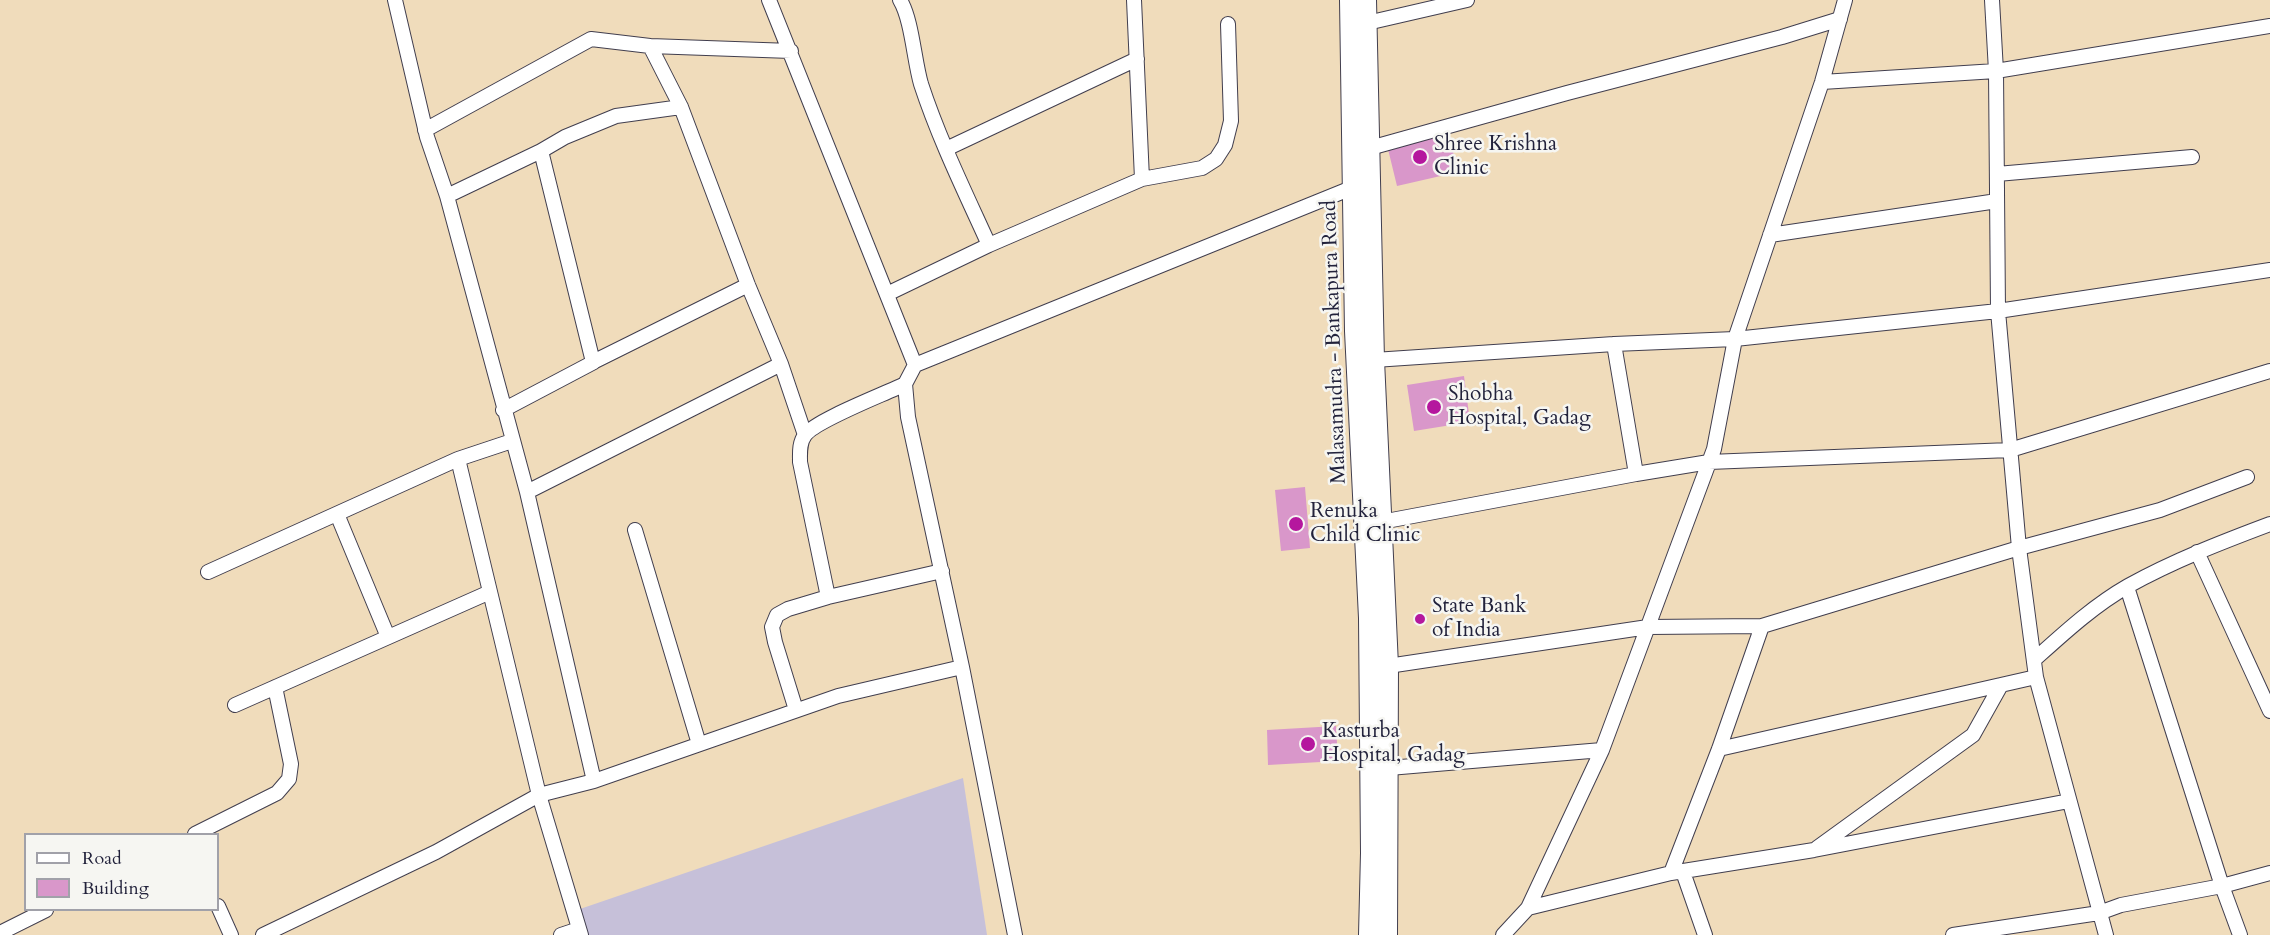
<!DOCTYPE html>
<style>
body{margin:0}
#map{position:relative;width:2270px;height:935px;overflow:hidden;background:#f0dcbb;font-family:Cardo,serif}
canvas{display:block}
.legend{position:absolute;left:24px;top:833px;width:195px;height:78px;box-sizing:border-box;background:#f6f6f2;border:2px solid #a1a1a9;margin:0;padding:8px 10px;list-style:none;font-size:18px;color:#22223b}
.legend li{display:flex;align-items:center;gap:12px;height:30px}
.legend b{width:30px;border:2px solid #a1a1a9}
</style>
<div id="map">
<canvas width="2270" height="935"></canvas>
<ul class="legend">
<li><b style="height:8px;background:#fff"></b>Road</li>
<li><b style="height:16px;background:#d997ca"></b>Building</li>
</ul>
</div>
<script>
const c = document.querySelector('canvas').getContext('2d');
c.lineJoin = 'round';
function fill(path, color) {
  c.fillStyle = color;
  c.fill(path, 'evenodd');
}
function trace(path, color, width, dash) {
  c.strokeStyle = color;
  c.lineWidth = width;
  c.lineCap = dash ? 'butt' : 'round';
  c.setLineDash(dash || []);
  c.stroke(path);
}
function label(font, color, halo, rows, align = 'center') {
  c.font = font + ' Cardo,serif';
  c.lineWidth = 5;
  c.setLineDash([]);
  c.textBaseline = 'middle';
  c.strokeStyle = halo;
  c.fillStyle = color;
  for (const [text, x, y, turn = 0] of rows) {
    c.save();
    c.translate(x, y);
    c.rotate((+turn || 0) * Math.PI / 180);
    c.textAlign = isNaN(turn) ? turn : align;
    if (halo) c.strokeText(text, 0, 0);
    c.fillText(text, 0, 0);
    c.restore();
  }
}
fill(new Path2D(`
 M 963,778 L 987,935 L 587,935 L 580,909 Z`), '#c6c0d9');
fill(new Path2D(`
 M 1448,131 L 1458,172 L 1397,186 L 1387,145 Z
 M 1464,376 L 1470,422 L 1414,431 L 1407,385 Z
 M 1305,487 L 1310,548 L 1281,551 L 1275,490 Z
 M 1336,726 L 1338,761 L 1268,765 L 1267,730 Z`), '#d997ca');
const minor = new Path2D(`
 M 395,0 L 427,137 L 447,196 L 527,492 L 594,781
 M 769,0 L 915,365
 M 900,0 C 912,20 914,60 921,84 C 939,139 965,192 989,245
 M 1134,0 L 1142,179
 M 1992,0 L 1996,71 L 1998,311 L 2019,548 L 2036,677 L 2106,935
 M 1367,23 L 1467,0
 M 791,51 L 650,46 L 681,107 L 748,285 L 781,364 L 805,435
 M 1822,82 L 1996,71 L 2270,26
 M 681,107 L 616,116 L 565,137 L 541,151 L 593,362 L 748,285
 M 425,130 L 591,39 L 650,46
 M 1370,148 L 1567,93 L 1782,37 L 1840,19
 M 946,149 L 1137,59
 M 1997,174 L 2192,157
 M 447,196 L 541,151
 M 1770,235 L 1997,201
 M 887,294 L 989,245 L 1142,179 L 1202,168 L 1216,159 L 1225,145 L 1231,121 L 1228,24
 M 1614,344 L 1636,474
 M 1374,360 L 1614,344 L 1735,339 L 1998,311 L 2270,270
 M 503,410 L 594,362
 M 458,459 L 539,795 L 581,935
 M 527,492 L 781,364
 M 337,514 L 388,637
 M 1381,522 L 1636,474 L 1709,462 L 2010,450 L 2270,371
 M 635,530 L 699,744
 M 2197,552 L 2270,711
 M 208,572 L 458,459 L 512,441
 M 2127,587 L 2222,886 L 2240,935
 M 828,597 L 800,462 C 800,453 799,443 805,435 C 816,420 885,394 905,384
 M 2034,660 C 2063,634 2093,606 2128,586 C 2173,561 2222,542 2270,524
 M 1388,666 L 1648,627 L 1762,626 L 2019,548 L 2160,510 L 2247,477
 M 235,705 L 490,592
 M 796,710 L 775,642 L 772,627 L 777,615 L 788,609 L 828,597 L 942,571
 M 1719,749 L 2036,677
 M 1389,768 L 1602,750
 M 195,834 L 277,793 L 289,779 L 291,764 L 275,687
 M 1817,848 L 1973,735 L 2001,685
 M 1683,872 L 1705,935
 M 1671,873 L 1719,749 L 1762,626
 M 218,906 L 231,935
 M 1528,908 L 1671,873 L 1814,850 L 2069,801
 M 0,933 L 46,910
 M 263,935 L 436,852 L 539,795 L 594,781 L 838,696 L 962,667
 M 561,935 L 579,929
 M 1015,935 L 962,667 L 908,417 L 905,384 L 915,365 L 1354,187
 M 1503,935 L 1528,908 L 1602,750 L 1714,449 L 1735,339 L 1822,82 L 1845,0
 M 1953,935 L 2099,913 L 2121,905 L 2222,886 L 2270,873`);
const secondary = new Path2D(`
 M 1350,0 L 1355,331 L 1369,618 L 1371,853 L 1369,935
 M 1366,0 L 1374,360 L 1388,666 L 1387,935`);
trace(minor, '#413e4e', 16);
trace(secondary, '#413e4e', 22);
trace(minor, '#fff', 14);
trace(secondary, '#fff', 20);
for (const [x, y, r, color] of [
 [1420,157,8,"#b5179e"],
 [1434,407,8,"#b5179e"],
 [1296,524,8,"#b5179e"],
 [1420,619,6,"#b5179e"],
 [1308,744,8,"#b5179e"]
]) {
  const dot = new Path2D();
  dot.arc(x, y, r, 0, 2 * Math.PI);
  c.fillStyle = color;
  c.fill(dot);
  trace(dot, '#f6f6f2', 2);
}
label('21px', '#22223b', '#f6f6f2', [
 ["Shree Krishna",1434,145],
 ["Clinic",1434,169],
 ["Shobha",1448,395],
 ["Hospital, Gadag",1448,419],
 ["Renuka",1310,512],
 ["Child Clinic",1310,536],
 ["State Bank",1432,607],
 ["of India",1432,631],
 ["Kasturba",1322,732],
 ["Hospital, Gadag",1322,756]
], 'left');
label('21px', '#22223b', '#f6f6f2', [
 ["Malasamudra - Bankapura Road",1335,342,-92]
]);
</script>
